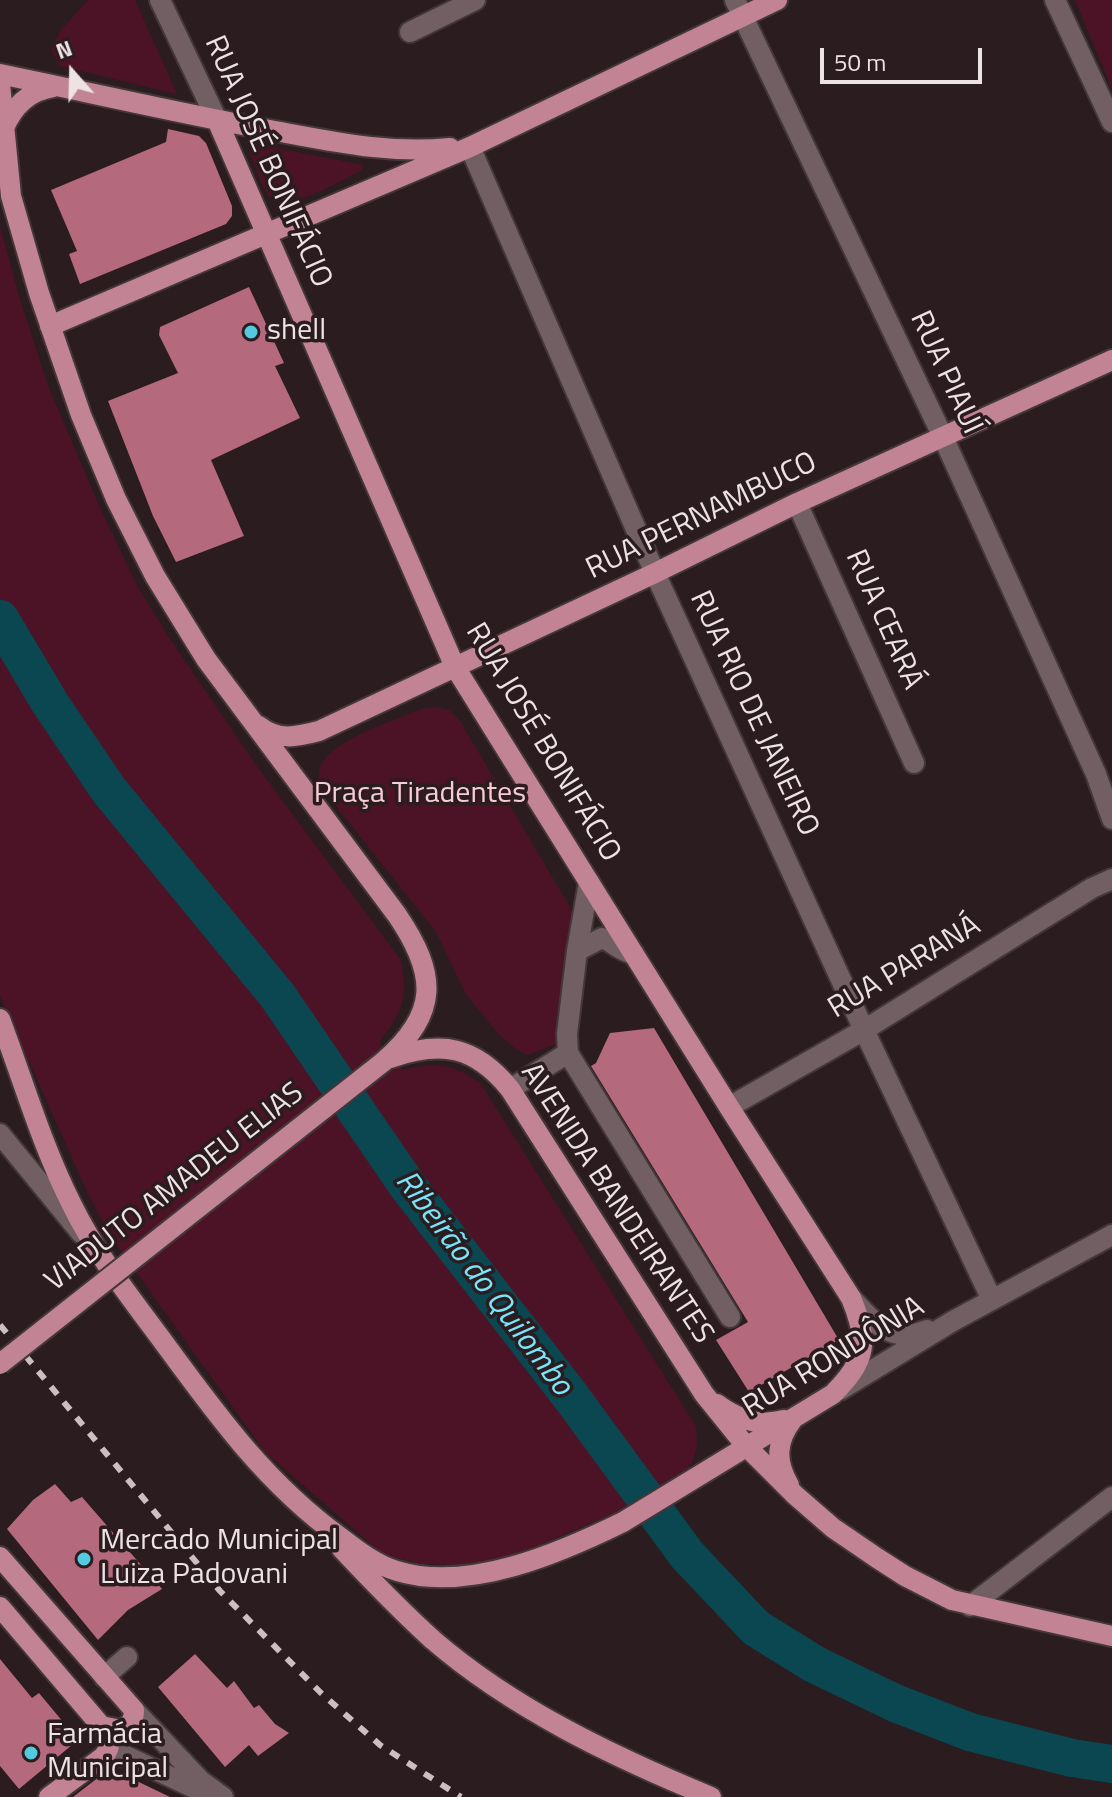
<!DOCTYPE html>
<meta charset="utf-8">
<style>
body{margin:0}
#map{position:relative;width:1112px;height:1797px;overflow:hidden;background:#2b1c20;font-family:"Titillium Web",sans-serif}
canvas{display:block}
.north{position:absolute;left:32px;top:32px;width:80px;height:80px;-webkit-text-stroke:6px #2b1c20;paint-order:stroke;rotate:340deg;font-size:22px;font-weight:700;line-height:32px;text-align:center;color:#ede2e4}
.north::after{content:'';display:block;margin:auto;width:28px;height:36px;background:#ede2e4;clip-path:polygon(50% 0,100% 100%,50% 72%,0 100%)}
.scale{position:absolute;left:820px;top:48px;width:162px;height:36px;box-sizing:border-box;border:4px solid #ede2e4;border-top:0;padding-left:10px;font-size:24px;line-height:28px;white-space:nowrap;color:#ede2e4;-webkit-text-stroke:6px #2b1c20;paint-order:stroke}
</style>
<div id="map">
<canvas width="1112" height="1797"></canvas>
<div class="north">N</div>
<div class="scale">50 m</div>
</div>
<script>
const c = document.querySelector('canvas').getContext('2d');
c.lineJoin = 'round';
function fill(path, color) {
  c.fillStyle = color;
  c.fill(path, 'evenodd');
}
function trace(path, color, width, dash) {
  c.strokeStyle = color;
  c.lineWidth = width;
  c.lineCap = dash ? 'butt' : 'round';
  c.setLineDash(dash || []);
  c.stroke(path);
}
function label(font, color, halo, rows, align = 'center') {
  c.font = font + ' "Titillium Web",sans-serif';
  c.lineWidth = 7;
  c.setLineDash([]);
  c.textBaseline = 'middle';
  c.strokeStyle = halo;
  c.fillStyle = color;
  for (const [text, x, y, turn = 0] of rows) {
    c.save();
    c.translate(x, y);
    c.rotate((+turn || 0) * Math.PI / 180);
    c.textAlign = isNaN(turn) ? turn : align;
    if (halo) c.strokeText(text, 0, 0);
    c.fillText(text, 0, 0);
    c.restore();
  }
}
fill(new Path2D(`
 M 88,0 L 135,0 L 177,94 L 60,66 L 51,50 L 60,31 Z
 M 1075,0 L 1112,0 L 1112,89 Z
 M 256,144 L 364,165 L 362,170 C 343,179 284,216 268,195 C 260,184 256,166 250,154 L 250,148 Z
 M 0,226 L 19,296 L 48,386 L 100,508 L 138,587 L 172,642 L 256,765 L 400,959 C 409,997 403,1012 379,1042 L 403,1070 C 434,1061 455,1064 481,1084 L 695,1425 C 699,1441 697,1452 690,1467 L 615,1513 L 507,1559 L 458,1565 L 423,1564 L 384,1555 L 265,1452 L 109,1234 L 88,1194 L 0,996 Z
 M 436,707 L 449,710 L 459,719 L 571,909 L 573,919 L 559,1035 L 555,1044 L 528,1055 L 516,1049 L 499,1035 L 466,994 L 436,932 L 328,796 C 324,789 318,781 319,772 C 322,743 396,720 420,709 Z`), '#4c1327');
trace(new Path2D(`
 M 0,619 L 50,703 L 108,789 L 277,995 L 407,1185 L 572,1398 L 687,1555 L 756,1628 L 814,1664 L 895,1703 L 970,1732 L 1072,1758 L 1112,1764`), '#0b4750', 38);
fill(new Path2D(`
 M 168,129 L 199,136 L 206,143 L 232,206 L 232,216 L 226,224 L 80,284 L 69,254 L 77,251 L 51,190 L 166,142 Z
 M 249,287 L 284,363 L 275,366 L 300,418 L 211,460 L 244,536 L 176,562 L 153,516 L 108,401 L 178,373 L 159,335 L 160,327 Z
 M 654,1028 L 839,1340 L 749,1392 L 716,1340 L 748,1322 L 591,1066 L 596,1063 L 610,1033 Z
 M 55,1484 L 71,1502 L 82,1497 L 162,1589 L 128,1610 L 98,1640 L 7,1529 L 33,1500 Z
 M 195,1654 L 227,1688 L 234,1681 L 254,1708 L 259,1705 L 275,1724 L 289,1733 L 258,1756 L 249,1745 L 225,1767 L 158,1687 Z
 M 0,1659 L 32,1698 L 39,1693 L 78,1740 L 19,1789 L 0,1766 Z
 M 116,1771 L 170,1797 L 73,1797 L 104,1773 Z`), '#b4697d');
const minor = new Path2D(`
 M 160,0 L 217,120
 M 735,0 L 943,437 L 1096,774 L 1112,819
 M 1055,0 L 1112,122
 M 410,32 L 475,0
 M 470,147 L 655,573 L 864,1030 L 992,1300
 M 797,503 L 914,763
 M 589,882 L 577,951 L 567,1034 L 568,1053 L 730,1317
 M 577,951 L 602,938 C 615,943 617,950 634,954
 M 510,1089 L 568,1053
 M 729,1107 L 864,1030 L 1092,888 L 1112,879
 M 0,1134 L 81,1233
 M 851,1298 C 875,1323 890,1344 927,1330
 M 840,1390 L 953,1321 L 1112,1235
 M 970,1606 L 1112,1497
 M 104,1677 L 127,1657
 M 134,1710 L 201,1781 L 223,1797
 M 103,1757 L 126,1756 L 207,1794`);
const major = new Path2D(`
 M 0,74 C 92,93 183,114 275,131 C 335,142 389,154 450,148
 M 0,84 L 11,196 L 39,293 L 81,415 L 116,499 L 155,576 L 206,659 L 397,915 C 437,974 440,1013 383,1062
 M 4,128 C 14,105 29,91 54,87
 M 50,326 L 470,147 L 777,0
 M 259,726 C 278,741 296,737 319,731 L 655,573 L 797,503 L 1112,360
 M 0,1019 C 23,1080 42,1146 72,1205 C 95,1252 127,1293 159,1336 C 214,1411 264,1482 340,1537 C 357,1550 376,1565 397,1571 C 468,1593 560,1553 623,1522 L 833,1394 C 867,1360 869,1342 851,1298 L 729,1107 L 455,667 L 217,120
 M 390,1058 C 442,1040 475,1046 510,1089 L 704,1394 L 746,1446 L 795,1495 L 833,1528 L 877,1558 L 905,1576 L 952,1600 L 1112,1636
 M 717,1404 C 737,1419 759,1427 784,1420
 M 789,1485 C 775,1461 776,1441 793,1419
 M 342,1549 C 371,1580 401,1611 433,1640 C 513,1709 614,1757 711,1797
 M 0,1557 L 134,1710 C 134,1721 130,1725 121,1730 L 101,1726
 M 0,1607 L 108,1734 C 110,1744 110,1749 103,1757 L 49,1797`);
trace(minor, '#43373a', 24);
trace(major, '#43373a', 24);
trace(minor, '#715f63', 20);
trace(major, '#c28494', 20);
trace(new Path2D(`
 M 0,1325 L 220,1591 L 321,1693 L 380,1745 L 461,1797`), '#cbbfc1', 6, [10, 10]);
const majorBridge = new Path2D(`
 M 0,1364 L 383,1062`);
trace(majorBridge, '#43373a', 24, []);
trace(majorBridge, '#c28494', 20);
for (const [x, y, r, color] of [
 [251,332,8,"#54cade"],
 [84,1559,8,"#54cade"],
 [31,1753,8,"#54cade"]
]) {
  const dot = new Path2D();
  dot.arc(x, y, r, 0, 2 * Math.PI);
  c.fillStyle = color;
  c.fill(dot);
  trace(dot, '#2b1c20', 3);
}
label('30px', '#ede2e4', '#2b1c20', [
 ["RUA JOSÉ BONIFÁCIO",267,162,66],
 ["RUA PIAUÍ",945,373,65],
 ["RUA PERNAMBUCO",702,517,-26],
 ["RUA CEARÁ",883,620,66],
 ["RUA RIO DE JANEIRO",753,714,65],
 ["RUA JOSÉ BONIFÁCIO",542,743,59],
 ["RUA PARANÁ",905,968,-31],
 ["VIADUTO AMADEU ELIAS",175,1188,-38],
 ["AVENIDA BANDEIRANTES",616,1204,57],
 ["RUA RONDÔNIA",834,1358,-31]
]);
label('30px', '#ede2e4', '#2b1c20', [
 ["shell",267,332],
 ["Mercado Municipal",100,1542],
 ["Luiza Padovani",100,1576],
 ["Farmácia",47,1736],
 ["Municipal",47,1770]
], 'left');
label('30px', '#f8ccd6', '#2b1c20', [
 ["Praça Tiradentes",420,795]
]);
label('italic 32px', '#7ae5f8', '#2b1c20', [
 ["Ribeirão do Quilombo",483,1284,53]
]);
</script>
